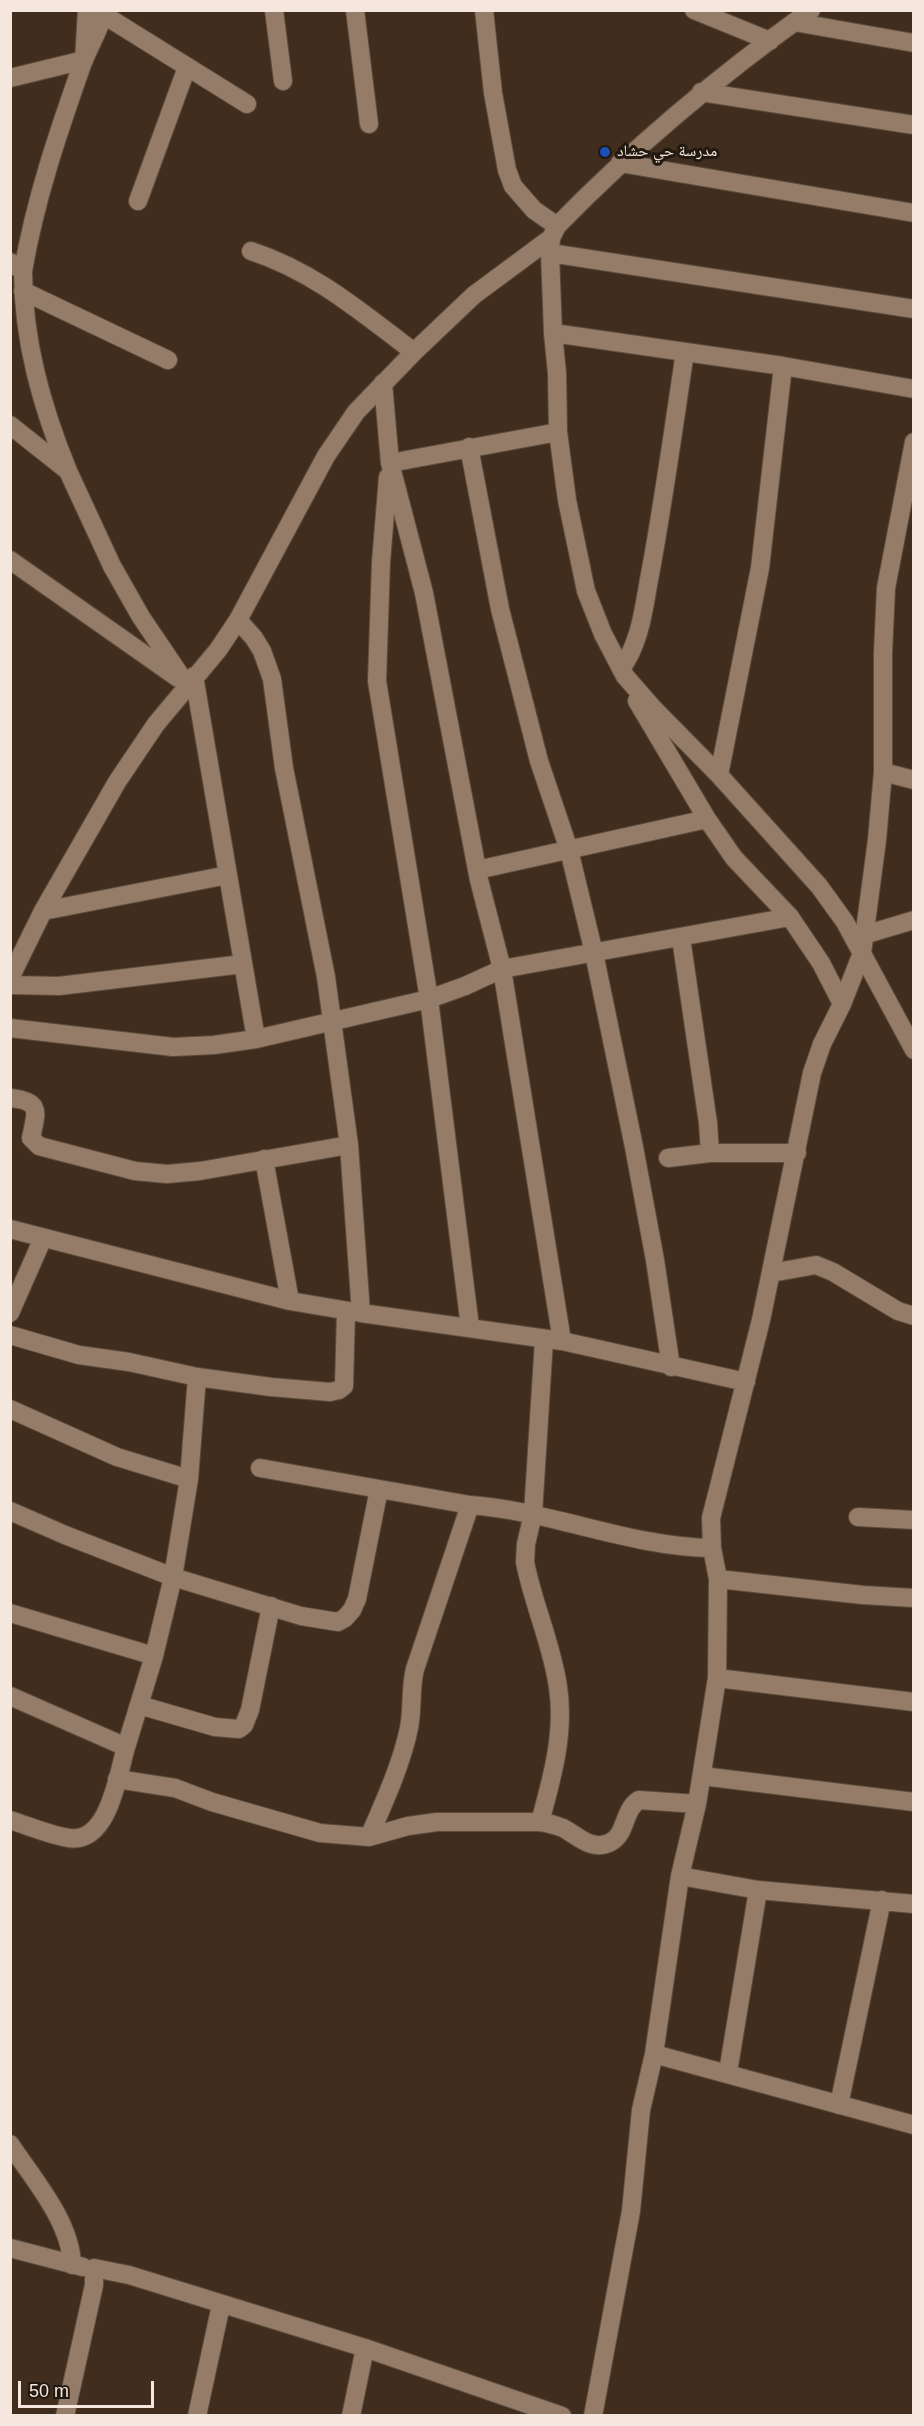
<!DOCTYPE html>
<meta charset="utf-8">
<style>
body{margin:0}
#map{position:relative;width:924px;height:2426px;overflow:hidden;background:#412d1d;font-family:Arial,sans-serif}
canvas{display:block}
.frame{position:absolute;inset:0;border:12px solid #f5e7dd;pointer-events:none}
.scale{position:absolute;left:18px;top:2381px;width:136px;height:27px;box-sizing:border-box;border:3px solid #f5e7dd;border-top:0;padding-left:8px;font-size:18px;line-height:21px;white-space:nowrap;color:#f5e7dd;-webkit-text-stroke:4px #211810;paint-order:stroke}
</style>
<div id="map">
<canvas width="924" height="2426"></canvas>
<div class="frame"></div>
<div class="scale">50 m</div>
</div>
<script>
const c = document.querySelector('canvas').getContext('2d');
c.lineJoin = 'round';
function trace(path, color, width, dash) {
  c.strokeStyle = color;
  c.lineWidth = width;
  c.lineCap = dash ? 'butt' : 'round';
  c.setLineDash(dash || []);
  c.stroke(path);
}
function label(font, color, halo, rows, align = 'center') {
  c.font = font + ' Arial,"Noto Naskh Arabic",sans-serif';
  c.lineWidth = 6;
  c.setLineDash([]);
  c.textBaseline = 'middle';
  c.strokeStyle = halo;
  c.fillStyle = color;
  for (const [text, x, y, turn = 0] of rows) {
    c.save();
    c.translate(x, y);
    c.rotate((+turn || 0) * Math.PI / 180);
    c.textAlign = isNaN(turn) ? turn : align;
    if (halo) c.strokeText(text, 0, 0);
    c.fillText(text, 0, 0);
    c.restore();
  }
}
const minor = new Path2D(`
 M 274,10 L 283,81
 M 355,10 L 369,124
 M 484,10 L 493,93 L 507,170 L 513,186 L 534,210 L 557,226
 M 694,10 L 770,41
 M 811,10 C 720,75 635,146 557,226 L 551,238 L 550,253 L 553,333 L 557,373 L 558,432 L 567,500 L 586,591 L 603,634 L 625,676 L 652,707 L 719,775 L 819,886 L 845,922 L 914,1050
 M 104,15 L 247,104
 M 794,22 L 914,43
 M 10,78 L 84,60 L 87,10
 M 701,92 L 914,125
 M 620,163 L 914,213
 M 138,201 L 187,67
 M 251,251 C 315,272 361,312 414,352
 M 550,253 L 914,309
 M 10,262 L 23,271 C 23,341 42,407 68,471 L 10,425
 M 23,271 C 35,200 59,130 83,62 C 90,45 100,28 105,10
 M 23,291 L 168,360
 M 553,333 L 783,366 L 914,389
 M 383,383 L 390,463 L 558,432
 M 469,447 L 500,609 L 539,761 L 569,850 L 594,953 L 634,1147 L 655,1260 L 671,1367
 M 390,463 L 424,593 L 479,880 L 502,969 L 562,1341
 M 68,471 L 112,566 L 141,617 L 187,685
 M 388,477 L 381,562 L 377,681 L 429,999 L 470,1327
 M 10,560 L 178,678
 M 238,620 L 254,638 L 262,651 L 272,679 L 284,768 L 326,977 L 349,1145 L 361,1313
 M 621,669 C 642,640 644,604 651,569 C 664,498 674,425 685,352
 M 194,676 L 256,1039
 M 637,701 L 707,819 L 734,858 L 790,917 L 821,963 L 842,1004 L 862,953 L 877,840 L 883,772 L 883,653 L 886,588 L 914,442
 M 883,772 L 914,780
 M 719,775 L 760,568 L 783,366
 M 477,870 L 707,819
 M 43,911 L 228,875
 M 864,935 L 914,920
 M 681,938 L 708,1123 L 710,1153 L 797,1153
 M 10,978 L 43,911 L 117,782 L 156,724 L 218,650 L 238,620 L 326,456 L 356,412 L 414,352 L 474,295 L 551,238
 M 10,985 L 59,986 L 243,964
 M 842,1004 L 822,1044 L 812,1073 L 761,1320 L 711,1518 L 712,1548 L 718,1579 L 717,1678 L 697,1804 L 680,1876 L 654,2054 L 914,2125
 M 10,1028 L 173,1047 L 214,1045 L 256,1039 L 429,999 L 465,986 L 502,969 L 790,917
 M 10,1098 C 43,1101 36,1113 31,1138 L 39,1146 L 135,1171 L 167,1174 L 200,1171 L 349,1145
 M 668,1158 L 710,1153
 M 264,1159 L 290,1301
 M 10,1229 L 290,1301 L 361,1313 L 562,1341 L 746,1382
 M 771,1273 L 816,1265 L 833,1272 L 898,1311 L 914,1316
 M 10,1313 L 43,1238
 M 10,1335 L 79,1355 L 129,1362 L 197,1377 L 271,1387 L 330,1392 L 339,1390 L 344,1386 L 346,1311
 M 10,1409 L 117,1457 L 189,1479
 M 260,1468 L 470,1505 C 552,1511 630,1547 712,1548
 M 10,1511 L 65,1535 L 173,1577 L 301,1616 L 338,1622 L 345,1618 L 352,1610 L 357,1599 L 379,1489
 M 858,1517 L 914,1520
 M 718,1579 L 863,1595 L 914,1598
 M 10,1613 L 154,1656 L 126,1747 L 10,1696
 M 154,1656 L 173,1577 L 189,1479 L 197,1377
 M 717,1678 L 914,1702
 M 139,1705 L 215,1727 L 239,1729 L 244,1725 L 250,1710 L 271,1606
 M 702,1776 L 914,1802
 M 117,1779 L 175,1788 L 212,1802 L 320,1833 L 369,1837 L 408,1826 L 437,1822 L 540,1822 C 552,1778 565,1733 558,1687 C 552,1644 533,1604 525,1562 L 526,1544 L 533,1514 L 544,1340
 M 10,1820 C 29,1826 49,1835 69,1838 C 109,1844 118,1774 126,1747
 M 540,1822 C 548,1823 555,1825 563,1828 C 578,1836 592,1852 611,1842 C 627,1833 623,1810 639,1800 L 697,1804
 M 369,1837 C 384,1802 401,1766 409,1728 C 413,1708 410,1688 415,1669 L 470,1505
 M 680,1876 L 758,1890 L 914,1904
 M 728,2072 L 758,1890
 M 839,2105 L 882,1900
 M 10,2144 C 34,2180 71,2222 72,2265
 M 10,2248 L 83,2267
 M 65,2416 L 94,2285 L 94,2268 L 129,2275 L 365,2348 L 562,2416
 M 197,2416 L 221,2305
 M 351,2416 L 365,2348
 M 593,2416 L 631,2211 L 641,2110 L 654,2054`);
trace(minor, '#5d4c3d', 20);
trace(minor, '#947c69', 18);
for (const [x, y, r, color] of [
 [605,152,6,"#1a4fb4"]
]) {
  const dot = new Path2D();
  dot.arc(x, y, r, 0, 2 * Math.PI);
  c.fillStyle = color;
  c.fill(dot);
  trace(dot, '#211810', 2);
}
label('16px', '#f5e7dd', '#211810', [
 ["مدرسة حي حشاد",617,152]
], 'left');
</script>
